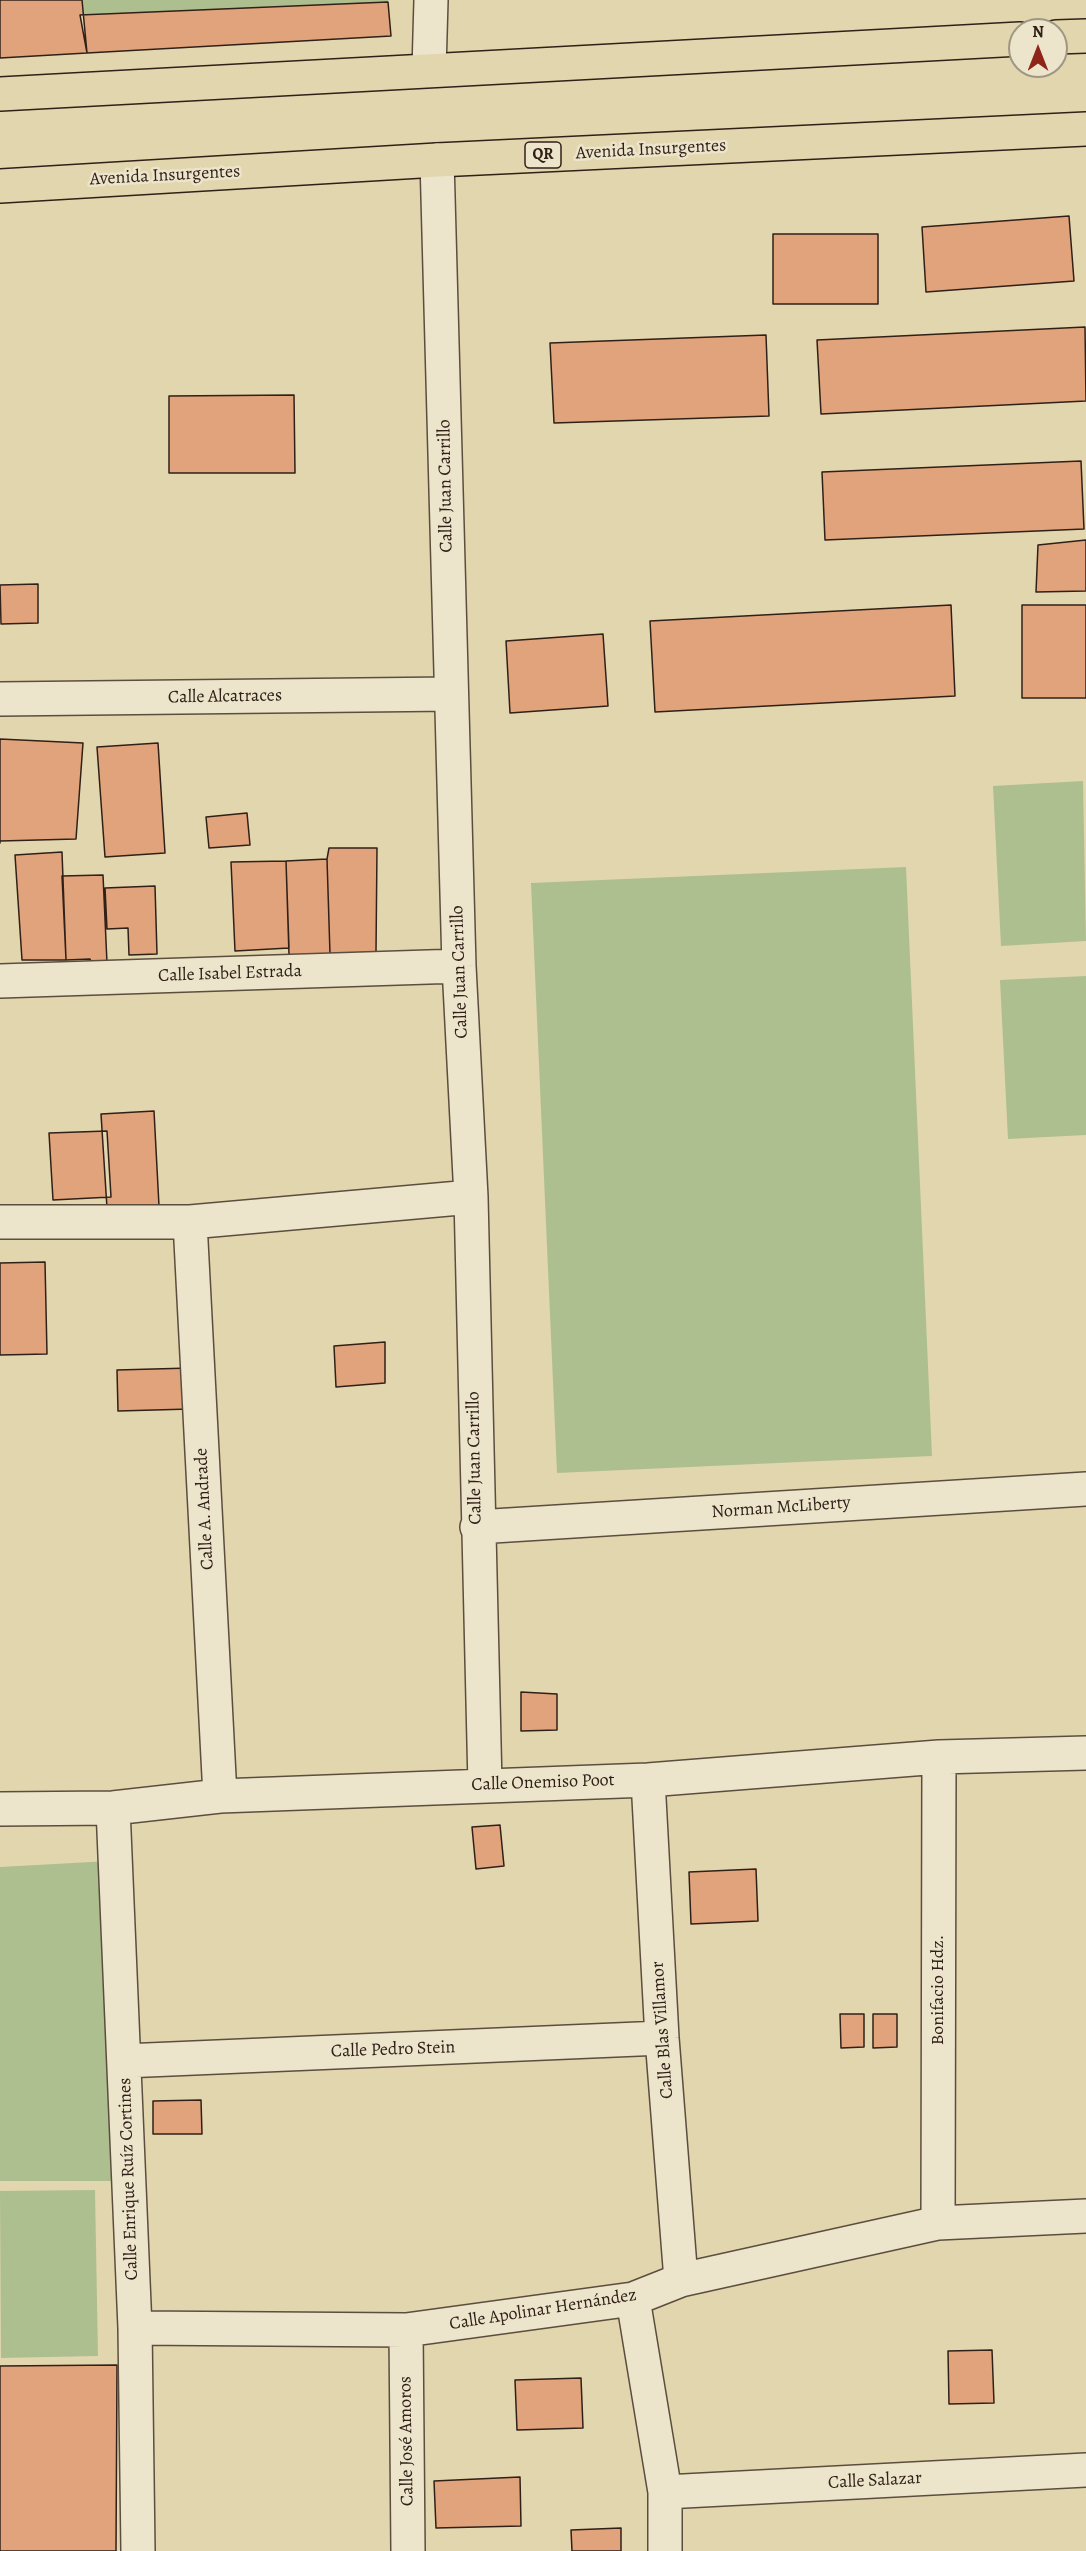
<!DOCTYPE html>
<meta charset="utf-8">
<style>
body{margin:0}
#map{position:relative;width:1086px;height:2551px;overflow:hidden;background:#e2d6af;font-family:Alegreya,serif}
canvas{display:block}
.north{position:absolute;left:1008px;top:18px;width:60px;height:60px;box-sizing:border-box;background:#ece4cb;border:2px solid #a19683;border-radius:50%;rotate:0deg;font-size:16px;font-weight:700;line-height:24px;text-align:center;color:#302018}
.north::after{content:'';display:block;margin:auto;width:21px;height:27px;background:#8f2418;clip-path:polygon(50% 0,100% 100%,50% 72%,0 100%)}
</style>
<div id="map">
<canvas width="1086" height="2551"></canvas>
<div class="north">N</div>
</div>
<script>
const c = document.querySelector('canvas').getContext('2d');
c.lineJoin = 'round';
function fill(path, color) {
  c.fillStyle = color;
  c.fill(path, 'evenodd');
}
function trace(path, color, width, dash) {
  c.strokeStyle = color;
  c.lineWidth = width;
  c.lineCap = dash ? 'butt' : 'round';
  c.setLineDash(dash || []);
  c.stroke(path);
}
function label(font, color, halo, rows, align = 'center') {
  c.font = font + ' Alegreya,serif';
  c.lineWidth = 5;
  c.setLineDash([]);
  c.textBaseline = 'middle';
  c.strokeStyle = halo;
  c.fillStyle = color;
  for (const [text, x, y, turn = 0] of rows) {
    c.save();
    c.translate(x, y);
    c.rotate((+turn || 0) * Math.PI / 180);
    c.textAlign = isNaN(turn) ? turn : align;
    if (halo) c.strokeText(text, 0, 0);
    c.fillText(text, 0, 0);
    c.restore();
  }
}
fill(new Path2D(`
 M 79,0 L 388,0 L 388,2 L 80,15 Z
 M 1083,781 L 1086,941 L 1001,946 L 993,786 Z
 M 906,867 L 932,1456 L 557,1473 L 531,883 Z
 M 1086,976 L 1086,1135 L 1008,1139 L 1000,980 Z
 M 109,1861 L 114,2181 L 0,2181 L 0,1867 Z
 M 95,2190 L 98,2356 L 1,2358 L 0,2191 Z`), '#aebf8f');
const building = new Path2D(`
 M 0,0 L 82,0 L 87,53 L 0,58 Z
 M 388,2 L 391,36 L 87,53 L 80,15 Z
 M 1069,216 L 1074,281 L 926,292 L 922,227 Z
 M 773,234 L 878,234 L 878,304 L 773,304 Z
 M 1085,327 L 1086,401 L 821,414 L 817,340 Z
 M 766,335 L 769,416 L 554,423 L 550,343 Z
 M 294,395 L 295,473 L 169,473 L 169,396 Z
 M 1081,461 L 1084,529 L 825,540 L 822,472 Z
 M 1086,540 L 1086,591 L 1036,592 L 1038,545 Z
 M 38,584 L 38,623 L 1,624 L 0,585 Z
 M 951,605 L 955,696 L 655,712 L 650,621 Z
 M 1022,605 L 1086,605 L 1086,698 L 1022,698 Z
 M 603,634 L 608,706 L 510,713 L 506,641 Z
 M 0,739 L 83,743 L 76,839 L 0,841 L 0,843 Z
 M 158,743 L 165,853 L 105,857 L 97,747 Z
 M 247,813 L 250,845 L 209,848 L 206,817 Z
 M 329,848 L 377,848 L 376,952 L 330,954 L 327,859 Z
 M 62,852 L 66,960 L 22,960 L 15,855 Z
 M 327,859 L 330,954 L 289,955 L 286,861 Z
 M 286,861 L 289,948 L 235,951 L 231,862 Z
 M 103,875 L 107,963 L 94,968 L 90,959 L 66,960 L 62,876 Z
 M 155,886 L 157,954 L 129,955 L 128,928 L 107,929 L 105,888 Z
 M 154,1111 L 159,1206 L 107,1208 L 101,1114 Z
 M 107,1131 L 111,1197 L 53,1200 L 49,1133 Z
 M 45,1262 L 47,1354 L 0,1355 L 0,1263 Z
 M 385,1342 L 385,1383 L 336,1387 L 334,1346 Z
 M 190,1368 L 190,1409 L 118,1411 L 117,1370 Z
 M 521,1692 L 557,1694 L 557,1730 L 521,1731 Z
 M 500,1825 L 504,1866 L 476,1869 L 472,1827 Z
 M 756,1869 L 758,1921 L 691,1924 L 689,1872 Z
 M 840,2014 L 864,2014 L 864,2047 L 841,2048 Z
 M 873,2014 L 897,2014 L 897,2047 L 873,2048 Z
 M 201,2100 L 202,2134 L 153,2134 L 153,2101 Z
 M 992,2350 L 994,2403 L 949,2404 L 948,2351 Z
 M 117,2365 L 116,2551 L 0,2551 L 0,2366 Z
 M 581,2378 L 583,2428 L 517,2430 L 515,2380 Z
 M 520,2477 L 521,2526 L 436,2528 L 434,2481 Z
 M 621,2528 L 621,2551 L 572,2551 L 571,2530 Z`);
fill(building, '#e1a37c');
trace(building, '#302018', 1.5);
const minor = new Path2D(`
 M 429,70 L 431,0
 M 437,160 L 459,966 L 471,1197 L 485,1785
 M 0,699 L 451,694
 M 0,981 L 459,966
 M 0,1222 L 190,1222 L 471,1197
 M 190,1222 L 220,1796
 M 477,1527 L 1086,1489
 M 648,1780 L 662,2038 L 681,2280
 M 113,1808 L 135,2328 L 138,2551
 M 0,1809 L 113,1808 L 220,1796 L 648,1780 L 939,1757 L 1086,1753
 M 124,2061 L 662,2038
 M 938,2223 L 939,1757
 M 633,2299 L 665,2492 L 665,2551
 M 135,2328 L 406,2330 L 633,2299 L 681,2280 L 938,2223 L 1086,2216
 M 406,2330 L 408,2551
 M 665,2492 L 1086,2470`);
const major = new Path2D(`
 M 1056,37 L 1086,36
 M 0,94 L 1020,39
 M 0,186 L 437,160 L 1086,129`);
trace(minor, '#5c4e3e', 36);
trace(major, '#302018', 36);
trace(minor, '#ece4cb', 33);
trace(major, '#e2d6af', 33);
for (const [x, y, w] of [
 [543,155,36]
]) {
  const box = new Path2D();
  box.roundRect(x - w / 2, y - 13, w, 26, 4.5);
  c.fillStyle = '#ece4cb';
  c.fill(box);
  trace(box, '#302018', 1.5);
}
label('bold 16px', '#302018', null, [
 ["QR",543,155]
]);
label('18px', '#302018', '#ece4cb', [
 ["Avenida Insurgentes",651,150,-3],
 ["Avenida Insurgentes",165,176,-3],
 ["Calle Juan Carrillo",446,486,-91],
 ["Calle Alcatraces",225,697,-1],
 ["Calle Juan Carrillo",460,972,-92],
 ["Calle Isabel Estrada",230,974,-2],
 ["Calle Juan Carrillo",475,1458,-91],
 ["Norman McLiberty",781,1508,-4],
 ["Calle A. Andrade",205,1509,-93],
 ["Calle Onemiso Poot",543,1783,-2],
 ["Bonifacio Hdz.",939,1990,-90],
 ["Calle Blas Villamor",663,2030,-94],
 ["Calle Pedro Stein",393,2050,-2],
 ["Calle Enrique Ruíz Cortines",129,2179,-92],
 ["Calle Apolinar Hernández",543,2310,-9],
 ["Calle José Amoros",407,2441,-91],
 ["Calle Salazar",875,2481,-3]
]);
</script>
